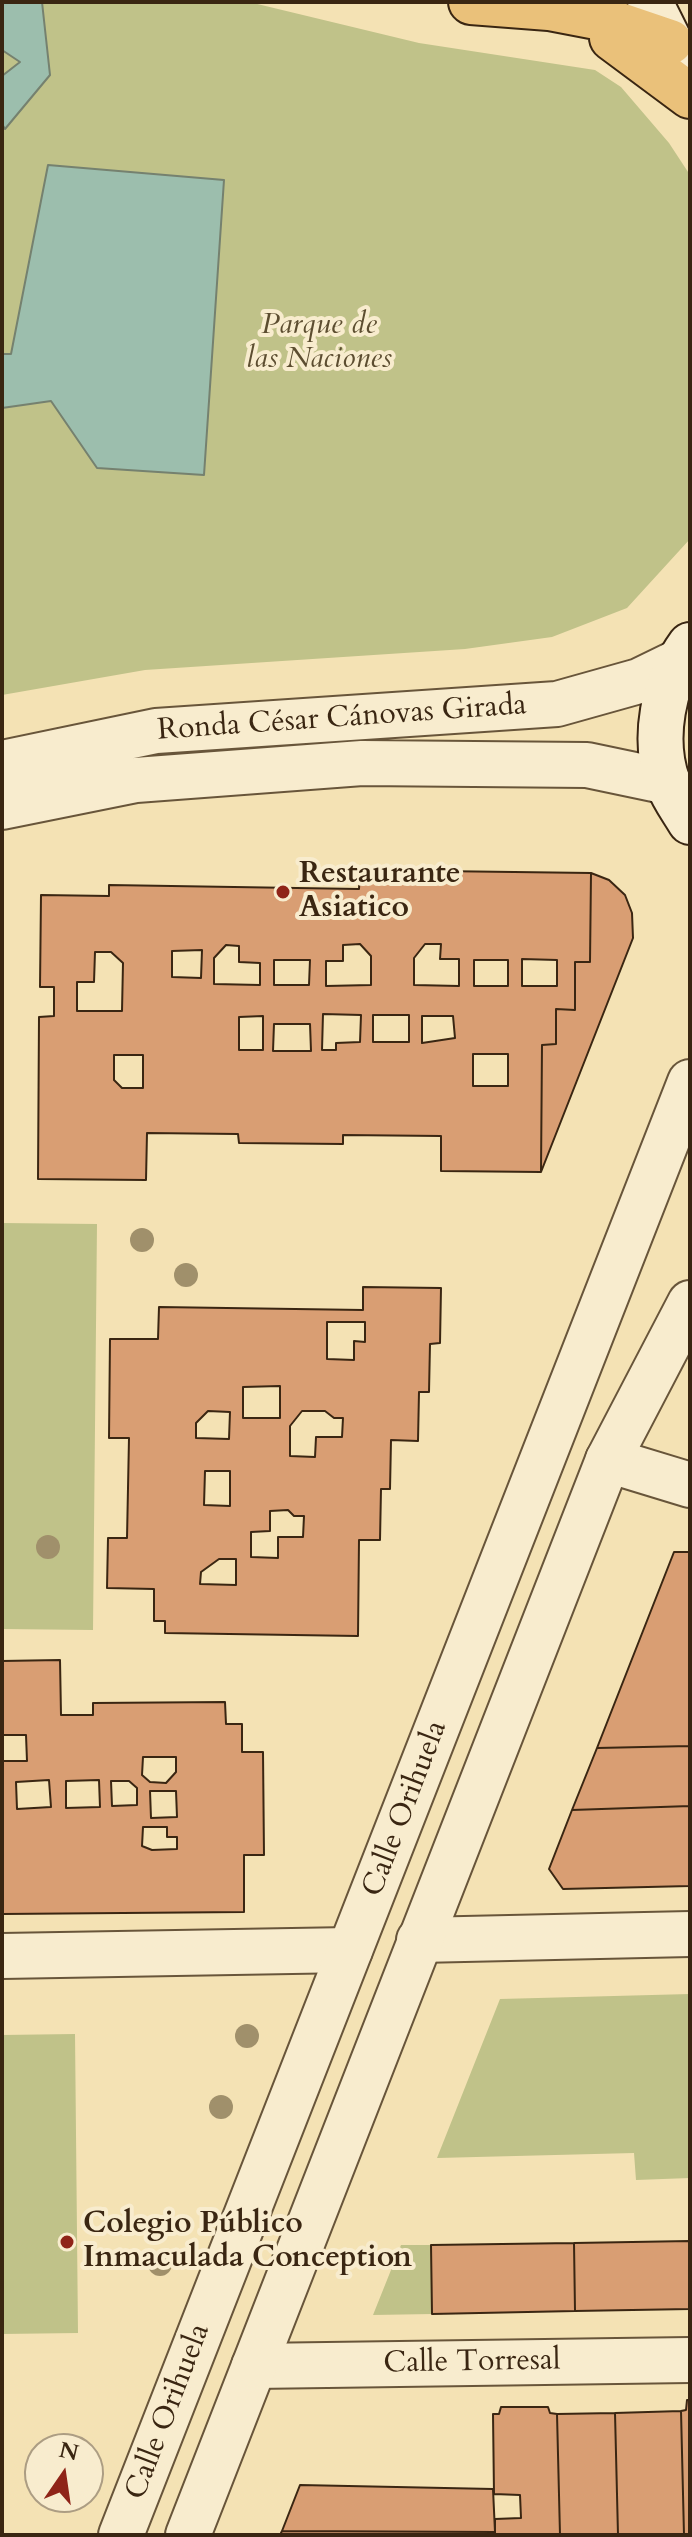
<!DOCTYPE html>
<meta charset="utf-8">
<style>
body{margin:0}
#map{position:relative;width:692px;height:2537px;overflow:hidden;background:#f4e2b4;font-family:Cardo,serif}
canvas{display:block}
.frame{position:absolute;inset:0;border:4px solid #3a2612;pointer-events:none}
.north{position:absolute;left:24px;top:2433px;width:80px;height:80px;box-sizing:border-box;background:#f8ecce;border:2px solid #ac9d83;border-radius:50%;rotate:13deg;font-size:22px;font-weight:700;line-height:32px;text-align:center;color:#3a2612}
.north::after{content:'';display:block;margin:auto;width:28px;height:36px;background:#8f2418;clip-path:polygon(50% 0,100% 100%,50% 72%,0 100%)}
</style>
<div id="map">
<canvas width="692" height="2537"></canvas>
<div class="frame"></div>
<div class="north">N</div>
</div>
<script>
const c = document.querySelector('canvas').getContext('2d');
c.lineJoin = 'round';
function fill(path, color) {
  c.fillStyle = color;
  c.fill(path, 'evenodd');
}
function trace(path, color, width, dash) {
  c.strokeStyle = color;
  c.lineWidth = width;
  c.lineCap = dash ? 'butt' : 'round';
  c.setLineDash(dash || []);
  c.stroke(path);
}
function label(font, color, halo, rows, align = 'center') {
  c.font = font + ' Cardo,serif';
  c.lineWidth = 8;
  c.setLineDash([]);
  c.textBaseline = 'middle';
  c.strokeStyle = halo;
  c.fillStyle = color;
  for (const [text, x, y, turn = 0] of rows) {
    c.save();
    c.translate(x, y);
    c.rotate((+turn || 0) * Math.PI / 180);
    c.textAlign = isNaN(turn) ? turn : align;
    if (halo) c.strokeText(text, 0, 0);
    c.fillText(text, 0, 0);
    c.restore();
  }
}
fill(new Path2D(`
 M 2,2 L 249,2 L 419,43 L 595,70 L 621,87 L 669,143 L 690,175 L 690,539 L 627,608 L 552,637 L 465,649 L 145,670 L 2,695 Z
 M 2,1223 L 97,1224 L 93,1630 L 2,1629 Z
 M 690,1994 L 690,2178 L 636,2180 L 634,2153 L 437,2158 L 500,1999 Z
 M 75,2034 L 78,2333 L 2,2334 L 2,2035 Z
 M 401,2245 L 431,2245 L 432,2314 L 373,2315 Z`), '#c0c289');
const water = new Path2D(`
 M 2,2 L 42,2 L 50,75 L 5,129 L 2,124 L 2,76 L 20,62 L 2,50 Z
 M 48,165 L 224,180 L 204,475 L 97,468 L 51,401 L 2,408 L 2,354 L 11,354 Z`);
fill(water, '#9cbead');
trace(water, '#75816f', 2);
const building = new Path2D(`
 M 360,870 L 591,873 L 590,962 L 575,962 L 575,1010 L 556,1009 L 556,1044 L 542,1045 L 541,1172 L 441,1171 L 441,1136 L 343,1135 L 343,1144 L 239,1143 L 238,1134 L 147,1133 L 146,1180 L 38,1179 L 39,1017 L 54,1016 L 54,987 L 40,987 L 41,895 L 109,896 L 109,885 L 359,889 ZM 360,944 L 371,956 L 371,985 L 326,986 L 326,961 L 343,961 L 343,945 ZM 425,944 L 441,944 L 440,959 L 459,959 L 459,986 L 414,985 L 414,958 ZM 226,945 L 239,946 L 239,962 L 260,963 L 260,985 L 214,984 L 214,958 ZM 202,950 L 201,978 L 172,977 L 172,951 ZM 95,952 L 111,952 L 123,963 L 122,1011 L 77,1011 L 77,982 L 94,982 ZM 522,959 L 557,960 L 557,986 L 522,986 ZM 274,960 L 310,960 L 309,985 L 274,985 ZM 474,960 L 508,960 L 508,986 L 474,986 ZM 323,1014 L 361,1015 L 360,1042 L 336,1043 L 336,1050 L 322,1050 ZM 373,1015 L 409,1015 L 409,1042 L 373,1042 ZM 263,1016 L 263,1050 L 239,1050 L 239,1017 ZM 422,1016 L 453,1016 L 455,1038 L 422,1043 ZM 274,1024 L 310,1024 L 311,1051 L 273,1051 ZM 473,1054 L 508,1054 L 508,1086 L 473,1086 ZM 114,1055 L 143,1055 L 143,1088 L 122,1088 L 114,1080 Z
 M 591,873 L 609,880 L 625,895 L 632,913 L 633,938 L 541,1172 L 542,1045 L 556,1044 L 556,1009 L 575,1010 L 575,962 L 590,962 Z
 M 363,1287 L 441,1288 L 440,1343 L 430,1344 L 429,1392 L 419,1392 L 418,1441 L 391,1440 L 390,1489 L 381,1489 L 380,1540 L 359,1540 L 358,1636 L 165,1633 L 165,1621 L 154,1621 L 154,1589 L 107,1588 L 108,1538 L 127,1538 L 129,1438 L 109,1438 L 110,1339 L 158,1339 L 159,1307 L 363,1310 ZM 327,1322 L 365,1322 L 365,1342 L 354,1341 L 354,1360 L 327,1359 ZM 280,1386 L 280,1418 L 243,1418 L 243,1387 ZM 208,1411 L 230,1412 L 229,1439 L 196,1438 L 196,1423 ZM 302,1411 L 325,1411 L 334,1418 L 343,1418 L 342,1437 L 316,1437 L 315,1457 L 290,1456 L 290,1426 ZM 205,1471 L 230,1471 L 230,1506 L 204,1505 ZM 288,1510 L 294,1516 L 304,1516 L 303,1537 L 278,1537 L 278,1558 L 251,1557 L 251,1532 L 270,1531 L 270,1511 ZM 219,1559 L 236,1559 L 236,1585 L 200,1584 L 201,1572 Z
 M 674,1552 L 690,1552 L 690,1746 L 597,1748 Z
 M 60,1660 L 61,1715 L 93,1715 L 93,1703 L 225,1702 L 226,1724 L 242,1724 L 242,1752 L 263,1752 L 264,1855 L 244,1855 L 244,1912 L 2,1914 L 2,1761 L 27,1761 L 26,1735 L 2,1735 L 2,1661 ZM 143,1757 L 176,1757 L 176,1772 L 166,1783 L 150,1782 L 142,1775 ZM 49,1780 L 51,1807 L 17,1809 L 16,1782 ZM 99,1780 L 100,1807 L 66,1808 L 66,1781 ZM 111,1781 L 129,1781 L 137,1788 L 137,1805 L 112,1806 ZM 150,1791 L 176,1791 L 177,1817 L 151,1818 ZM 143,1827 L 167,1827 L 167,1837 L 177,1837 L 177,1849 L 152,1850 L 142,1846 Z
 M 690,1746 L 690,1806 L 572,1810 L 597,1748 Z
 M 690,1806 L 690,1886 L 563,1889 L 549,1869 L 572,1810 Z
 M 690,2241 L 690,2309 L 575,2311 L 574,2243 Z
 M 574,2243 L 575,2311 L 432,2314 L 431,2245 Z
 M 687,2400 L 690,2400 L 690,2535 L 684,2535 L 681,2411 L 686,2410 Z
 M 501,2407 L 548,2407 L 550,2413 L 557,2414 L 560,2535 L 495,2535 L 495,2519 L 521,2518 L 520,2495 L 494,2494 L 493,2414 L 499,2414 Z
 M 681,2411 L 684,2535 L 618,2535 L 615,2413 Z
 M 615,2413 L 618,2535 L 560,2535 L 557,2414 Z
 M 300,2485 L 493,2489 L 495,2532 L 282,2531 Z
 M 282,2531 L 495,2532 L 495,2535 L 280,2535 Z`);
fill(building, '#d99e73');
trace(building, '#3a2612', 2);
const minor = new Path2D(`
 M 608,1460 L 690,1485
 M 419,1940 L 690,1934
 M 2,1956 L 350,1950
 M 254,2366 L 690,2360`);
const tertiary = new Path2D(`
 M 2,763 L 156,731 L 557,704 L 639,681 L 678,662
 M 2,807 L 136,780 L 362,763 L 587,765 L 668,782
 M 121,2535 L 690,1082
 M 188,2535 L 608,1460 L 690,1303`);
const secondary = new Path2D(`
 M 650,2 L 670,42 L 690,64
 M 690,645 C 663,682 652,739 668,783 C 673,797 683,810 690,822`);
const trunk = new Path2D(`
 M 471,2 L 549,8 L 596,17 L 670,42
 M 612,38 L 690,96`);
trace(minor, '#68553a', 48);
trace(tertiary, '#68553a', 48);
trace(secondary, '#3a2612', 48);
trace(trunk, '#3a2612', 48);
trace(minor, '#f8ecce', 44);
trace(tertiary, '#f8ecce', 44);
trace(secondary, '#f8ecce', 44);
trace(trunk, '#eac17a', 44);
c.fillStyle = '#a0906b';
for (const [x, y] of [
 [142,1240],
 [186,1275],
 [48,1547],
 [247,2036],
 [221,2107],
 [160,2264]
]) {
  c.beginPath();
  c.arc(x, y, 12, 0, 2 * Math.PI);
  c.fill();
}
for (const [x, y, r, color] of [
 [283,892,8,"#8f2418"],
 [67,2242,8,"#8f2418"]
]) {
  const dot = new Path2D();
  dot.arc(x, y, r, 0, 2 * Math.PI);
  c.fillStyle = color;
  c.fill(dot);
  trace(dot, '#f8ecce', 3);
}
label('italic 30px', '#5c4d30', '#f8ecce', [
 ["Parque de",319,326],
 ["las Naciones",319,360]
]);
label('30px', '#3a2612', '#f8ecce', [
 ["Ronda César Cánovas Girada",342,719,-4],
 ["Calle Orihuela",406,1809,-69],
 ["Calle Torresal",472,2363,-1],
 ["Calle Orihuela",169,2412,-69]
]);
label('bold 30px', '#3a2612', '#f8ecce', [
 ["Restaurante",299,875],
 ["Asiatico",299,909],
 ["Colegio Público",83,2225],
 ["Inmaculada Conception",83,2259]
], 'left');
</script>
